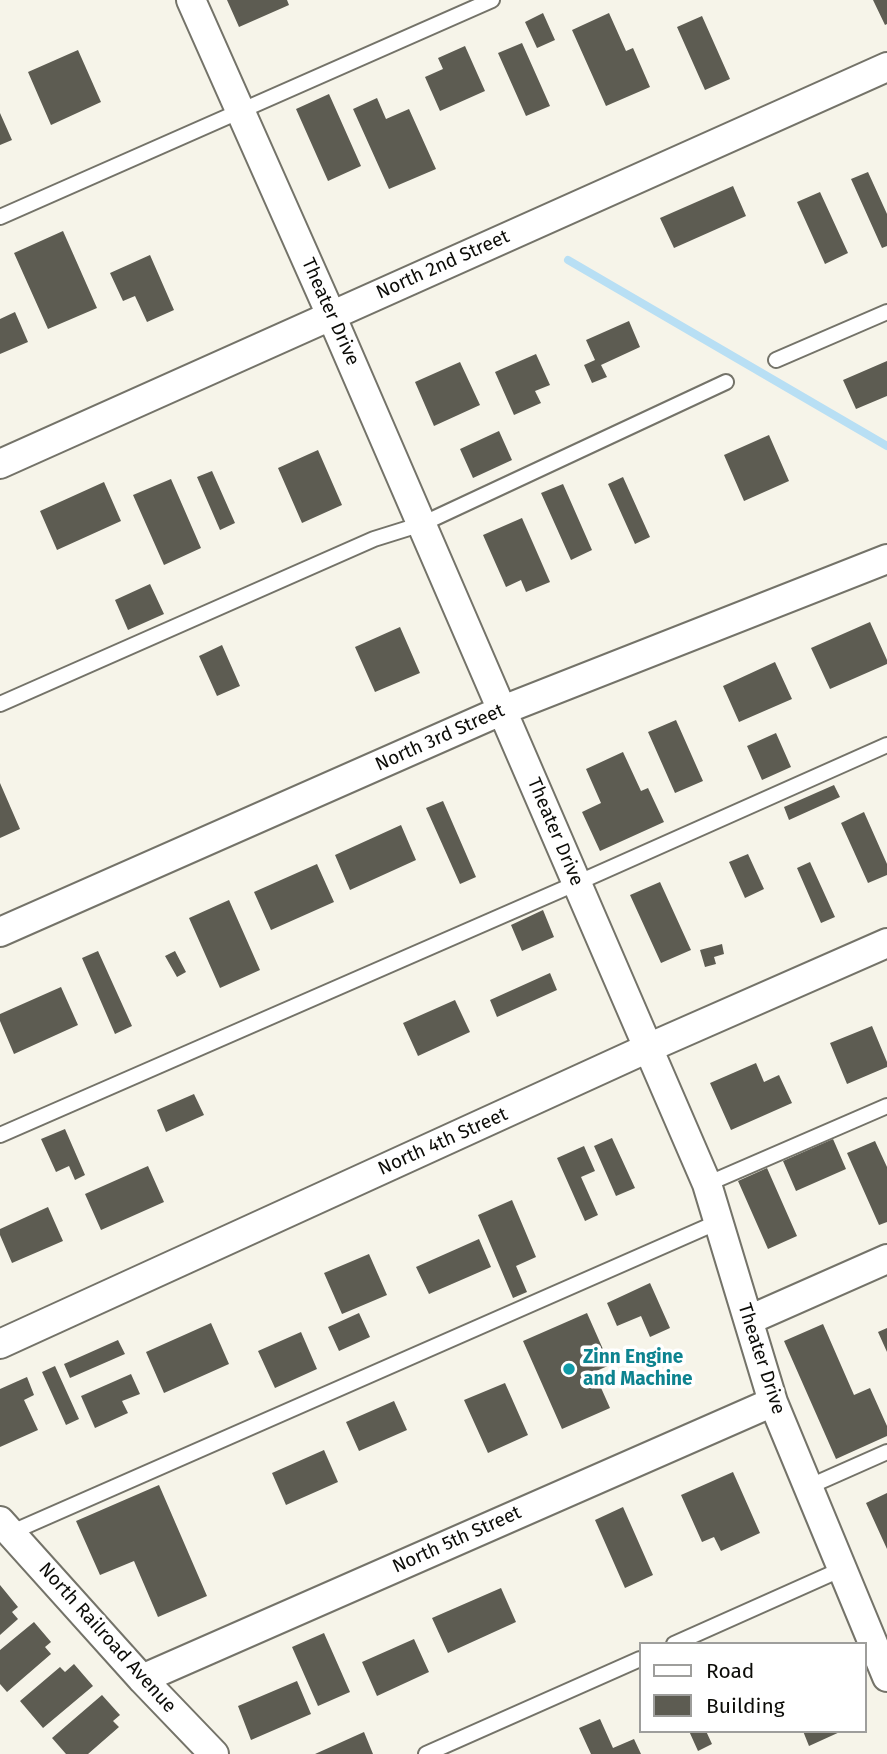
<!DOCTYPE html>
<style>
body{margin:0}
#map{position:relative;width:887px;height:1754px;overflow:hidden;background:#f6f4e9;font-family:"Fira Sans",sans-serif}
canvas{display:block}
.legend{position:absolute;left:639px;top:1642px;width:228px;height:91px;box-sizing:border-box;background:#fff;border:2px solid #9e9e9c;margin:0;padding:9px 12px;list-style:none;font-size:21px;color:#0c0c08}
.legend li{display:flex;align-items:center;gap:14px;height:35px}
.legend b{width:35px;border:2px solid #9e9e9c}
</style>
<div id="map">
<canvas width="887" height="1754"></canvas>
<ul class="legend">
<li><b style="height:9px;background:#fff"></b>Road</li>
<li><b style="height:19px;background:#5d5c52"></b>Building</li>
</ul>
</div>
<script>
const c = document.querySelector('canvas').getContext('2d');
c.lineJoin = 'round';
function trace(path, color, width, dash) {
  c.strokeStyle = color;
  c.lineWidth = width;
  c.lineCap = dash ? 'butt' : 'round';
  c.setLineDash(dash || []);
  c.stroke(path);
}
function fill(path, color) {
  c.fillStyle = color;
  c.fill(path, 'evenodd');
}
function label(font, color, halo, rows, align = 'center') {
  c.font = font + ' "Fira Sans",sans-serif';
  c.lineWidth = 7;
  c.setLineDash([]);
  c.textBaseline = 'middle';
  c.strokeStyle = halo;
  c.fillStyle = color;
  for (const [text, x, y, turn = 0] of rows) {
    c.save();
    c.translate(x, y);
    c.rotate((+turn || 0) * Math.PI / 180);
    c.textAlign = isNaN(turn) ? turn : align;
    if (halo) c.strokeText(text, 0, 0);
    c.fillText(text, 0, 0);
    c.restore();
  }
}
trace(new Path2D(`
 M 568,260 L 887,446`), '#b8dff4', 8);
fill(new Path2D(`
 M 227,0 L 287,0 L 289,5 L 239,27 Z
 M 873,0 L 887,0 L 887,24 L 885,25 Z
 M 543,13 L 555,40 L 537,48 L 525,22 Z
 M 609,13 L 626,51 L 633,48 L 650,87 L 606,106 L 572,30 Z
 M 702,16 L 730,79 L 705,90 L 677,27 Z
 M 522,43 L 550,106 L 526,116 L 498,53 Z
 M 465,46 L 485,91 L 440,111 L 425,77 L 443,69 L 438,58 Z
 M 78,50 L 101,102 L 51,125 L 28,72 Z
 M 329,94 L 361,166 L 328,181 L 296,109 Z
 M 377,98 L 386,119 L 409,109 L 436,169 L 389,189 L 353,109 Z
 M 0,113 L 12,140 L 0,145 Z
 M 868,172 L 887,214 L 887,246 L 882,248 L 851,179 Z
 M 733,186 L 746,216 L 674,248 L 660,218 Z
 M 820,192 L 848,253 L 825,264 L 797,202 Z
 M 63,231 L 97,308 L 48,329 L 14,253 Z
 M 150,255 L 174,310 L 147,322 L 135,296 L 123,301 L 110,273 Z
 M 15,312 L 28,342 L 0,354 L 0,319 Z
 M 629,321 L 640,347 L 601,365 L 607,377 L 592,383 L 584,365 L 595,360 L 586,340 Z
 M 536,354 L 550,385 L 535,391 L 541,403 L 514,415 L 495,372 Z
 M 887,361 L 887,396 L 856,409 L 843,380 Z
 M 460,362 L 480,405 L 434,426 L 415,382 Z
 M 499,431 L 512,460 L 473,478 L 460,449 Z
 M 769,435 L 789,481 L 744,501 L 724,455 Z
 M 318,450 L 342,505 L 302,523 L 278,468 Z
 M 212,471 L 235,523 L 220,530 L 197,477 Z
 M 623,477 L 650,537 L 635,544 L 608,484 Z
 M 171,479 L 201,548 L 164,565 L 133,495 Z
 M 104,482 L 121,521 L 57,550 L 40,511 Z
 M 563,484 L 592,550 L 571,560 L 541,493 Z
 M 522,518 L 550,582 L 526,592 L 521,580 L 506,587 L 483,535 Z
 M 150,584 L 164,614 L 128,630 L 115,600 Z
 M 870,622 L 887,660 L 887,664 L 830,689 L 811,648 Z
 M 400,627 L 420,673 L 375,692 L 355,647 Z
 M 222,645 L 240,686 L 217,696 L 199,656 Z
 M 775,662 L 792,699 L 739,722 L 723,686 Z
 M 676,720 L 703,781 L 675,793 L 648,732 Z
 M 776,733 L 791,767 L 762,780 L 747,746 Z
 M 623,752 L 641,791 L 648,788 L 664,822 L 600,851 L 582,812 L 601,803 L 586,769 Z
 M 0,783 L 20,829 L 0,838 Z
 M 834,785 L 840,797 L 789,820 L 784,807 Z
 M 443,801 L 476,877 L 460,884 L 426,808 Z
 M 864,812 L 887,864 L 887,875 L 868,883 L 841,823 Z
 M 401,825 L 416,860 L 350,890 L 335,855 Z
 M 748,854 L 764,889 L 745,898 L 729,862 Z
 M 810,862 L 835,917 L 821,923 L 797,868 Z
 M 317,864 L 334,902 L 271,930 L 254,892 Z
 M 660,882 L 691,950 L 661,963 L 630,895 Z
 M 229,900 L 260,970 L 220,988 L 189,918 Z
 M 543,910 L 554,937 L 522,951 L 511,925 Z
 M 722,944 L 724,954 L 714,957 L 716,964 L 705,967 L 700,950 Z
 M 98,951 L 132,1026 L 115,1034 L 82,958 Z
 M 175,951 L 186,972 L 177,977 L 165,956 Z
 M 550,973 L 557,990 L 497,1017 L 490,1000 Z
 M 61,987 L 78,1025 L 14,1054 L 0,1021 L 0,1014 Z
 M 455,1000 L 470,1032 L 418,1056 L 403,1023 Z
 M 872,1026 L 887,1062 L 887,1067 L 847,1084 L 830,1043 Z
 M 756,1063 L 764,1082 L 779,1075 L 792,1103 L 731,1130 L 710,1083 Z
 M 194,1094 L 204,1115 L 166,1132 L 157,1110 Z
 M 65,1129 L 85,1175 L 75,1180 L 69,1166 L 56,1172 L 41,1139 Z
 M 612,1138 L 635,1188 L 616,1196 L 594,1146 Z
 M 833,1139 L 846,1169 L 796,1191 L 783,1161 Z
 M 875,1141 L 887,1167 L 887,1222 L 879,1225 L 847,1153 Z
 M 584,1146 L 595,1171 L 581,1177 L 598,1215 L 585,1221 L 557,1158 Z
 M 148,1166 L 164,1202 L 101,1230 L 85,1194 Z
 M 767,1168 L 797,1236 L 768,1249 L 738,1181 Z
 M 512,1200 L 536,1257 L 516,1266 L 527,1292 L 513,1298 L 478,1215 Z
 M 48,1207 L 63,1241 L 12,1263 L 0,1235 L 0,1229 Z
 M 479,1239 L 491,1267 L 429,1294 L 416,1267 Z
 M 369,1254 L 387,1295 L 342,1314 L 324,1273 Z
 M 650,1283 L 670,1328 L 650,1337 L 641,1316 L 617,1326 L 607,1303 Z
 M 359,1313 L 370,1337 L 339,1351 L 328,1327 Z
 M 587,1313 L 610,1365 L 594,1372 L 610,1408 L 562,1429 L 523,1341 Z
 M 211,1323 L 229,1364 L 164,1393 L 146,1352 Z
 M 823,1324 L 854,1395 L 870,1388 L 887,1426 L 887,1436 L 836,1459 L 784,1341 Z
 M 887,1328 L 887,1352 L 878,1332 Z
 M 301,1332 L 317,1369 L 275,1388 L 258,1351 Z
 M 118,1340 L 125,1354 L 70,1378 L 64,1364 Z
 M 55,1366 L 79,1419 L 66,1425 L 42,1372 Z
 M 131,1374 L 140,1394 L 122,1401 L 128,1413 L 95,1428 L 81,1396 Z
 M 27,1377 L 34,1395 L 24,1400 L 38,1430 L 0,1447 L 0,1389 Z
 M 505,1383 L 528,1435 L 488,1453 L 464,1400 Z
 M 394,1401 L 407,1430 L 359,1451 L 346,1422 Z
 M 324,1450 L 338,1482 L 286,1505 L 272,1473 Z
 M 733,1472 L 760,1533 L 721,1551 L 714,1537 L 702,1542 L 681,1495 Z
 M 159,1485 L 207,1596 L 158,1617 L 134,1561 L 100,1575 L 76,1521 Z
 M 887,1493 L 887,1549 L 866,1503 Z
 M 623,1507 L 653,1575 L 625,1588 L 595,1520 Z
 M 0,1585 L 18,1607 L 12,1612 L 18,1619 L 0,1635 Z
 M 501,1588 L 516,1622 L 448,1653 L 432,1618 Z
 M 34,1622 L 51,1642 L 45,1647 L 51,1654 L 7,1692 L 0,1684 L 0,1650 Z
 M 324,1633 L 350,1692 L 318,1706 L 292,1647 Z
 M 414,1639 L 429,1672 L 377,1696 L 362,1662 Z
 M 74,1664 L 93,1686 L 43,1728 L 20,1701 L 60,1667 L 65,1672 Z
 M 297,1681 L 311,1714 L 251,1740 L 238,1706 Z
 M 102,1695 L 120,1715 L 113,1721 L 119,1727 L 88,1754 L 66,1754 L 52,1738 Z
 M 600,1719 L 613,1748 L 634,1739 L 641,1754 L 591,1754 L 579,1728 Z
 M 689,1731 L 706,1731 L 712,1744 L 698,1751 Z
 M 803,1731 L 842,1731 L 809,1746 Z
 M 364,1732 L 373,1754 L 315,1754 Z`), '#5d5c52');
const service = new Path2D(`
 M 0,217 L 492,0
 M 776,360 L 887,312
 M 0,704 L 374,539 L 422,524 L 726,382
 M 0,1135 L 577,883 L 887,745
 M 707,1184 L 887,1106
 M 808,1487 L 887,1452
 M 10,1533 L 718,1222
 M 674,1644 L 842,1569
 M 426,1754 L 640,1659`);
const minor = new Path2D(`
 M 191,0 L 331,315 L 707,1184 L 773,1402 L 887,1677
 M 0,464 L 887,67
 M 0,932 L 503,710 L 887,559
 M 749,1320 L 887,1259
 M 0,1344 L 648,1048 L 887,943
 M 0,1521 L 142,1679 L 214,1754
 M 142,1679 L 773,1402`);
trace(service, '#747369', 18);
trace(minor, '#747369', 32);
trace(service, '#fff', 14);
trace(minor, '#fff', 28);
for (const [x, y, r, color] of [
 [569,1369,7,"#0f9aa8"]
]) {
  const dot = new Path2D();
  dot.arc(x, y, r, 0, 2 * Math.PI);
  c.fillStyle = color;
  c.fill(dot);
  trace(dot, '#fff', 2.5);
}
label('19px', '#0c0c08', '#fff', [
 ["North 2nd Street",443,265,-24],
 ["Theater Drive",330,312,66],
 ["North 3rd Street",440,738,-24],
 ["Theater Drive",555,832,67],
 ["North 4th Street",443,1142,-24],
 ["Theater Drive",761,1359,72],
 ["North 5th Street",457,1540,-24],
 ["North Railroad Avenue",107,1638,48]
]);
label('bold 19px', '#0d838f', '#fff', [
 ["Zinn Engine",583,1358],
 ["and Machine",583,1380]
], 'left');
</script>
